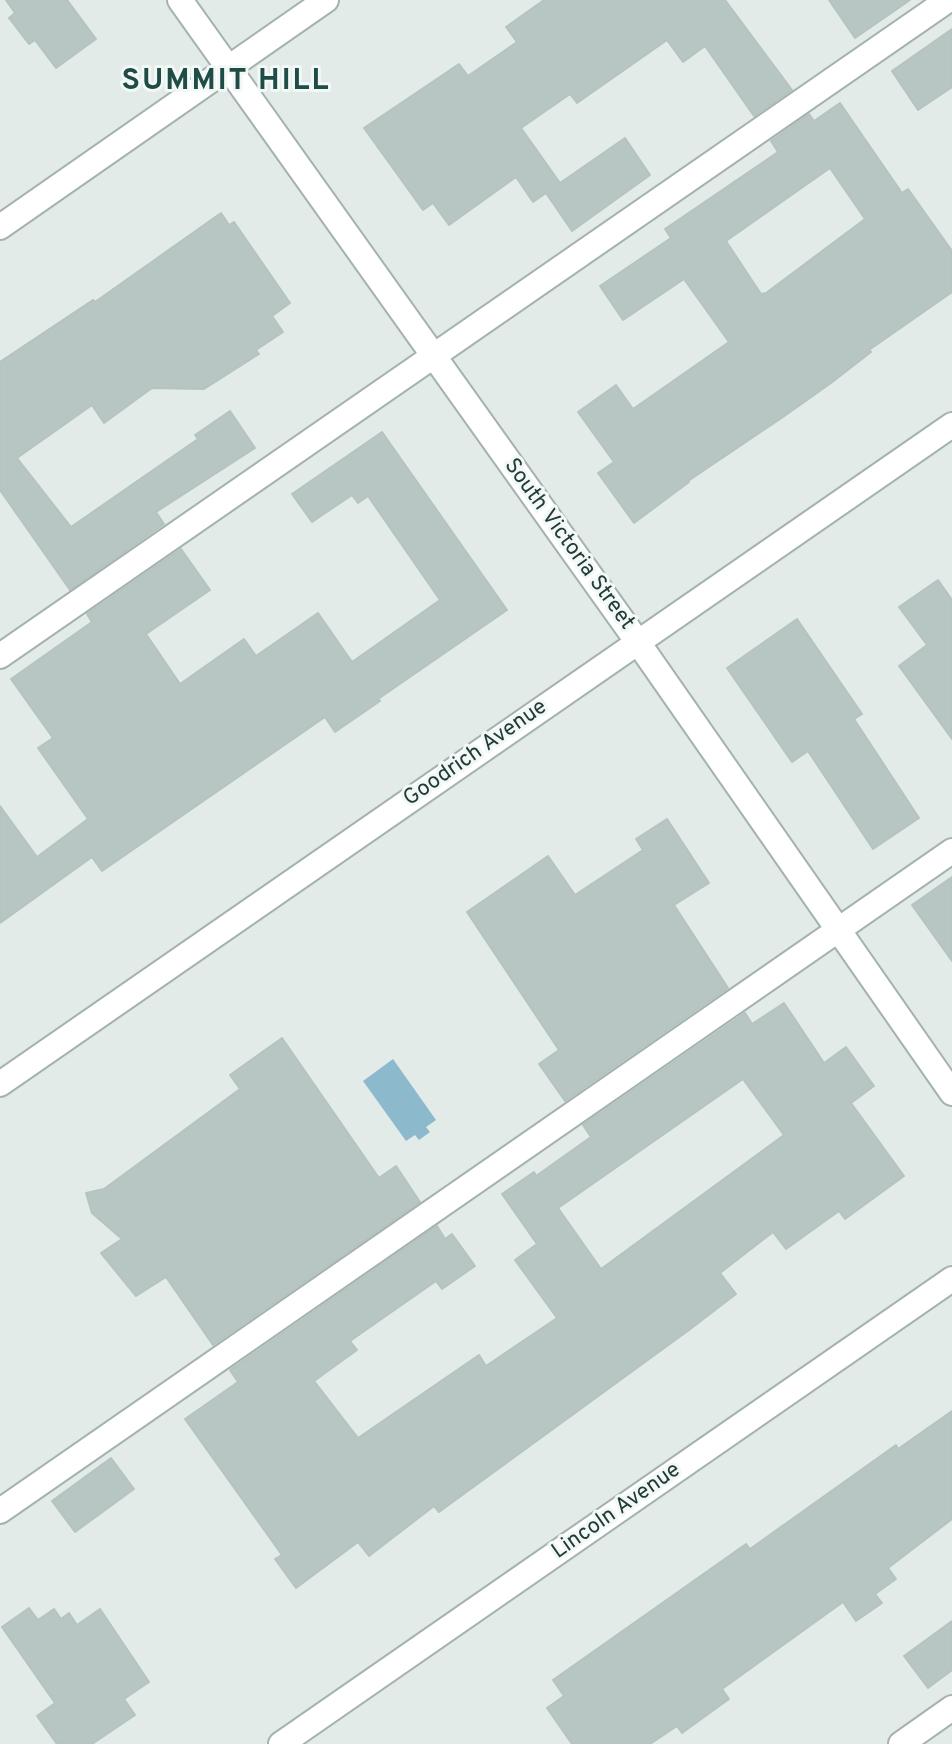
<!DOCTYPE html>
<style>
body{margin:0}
canvas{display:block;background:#e2ebe8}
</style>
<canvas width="952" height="1744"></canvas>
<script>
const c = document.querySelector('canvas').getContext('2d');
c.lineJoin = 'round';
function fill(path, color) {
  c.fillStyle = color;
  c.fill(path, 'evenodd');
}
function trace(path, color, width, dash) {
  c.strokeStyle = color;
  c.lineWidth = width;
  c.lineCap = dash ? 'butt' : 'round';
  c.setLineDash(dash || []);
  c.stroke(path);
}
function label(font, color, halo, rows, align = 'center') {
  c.font = font + ' Overpass,sans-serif';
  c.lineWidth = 6;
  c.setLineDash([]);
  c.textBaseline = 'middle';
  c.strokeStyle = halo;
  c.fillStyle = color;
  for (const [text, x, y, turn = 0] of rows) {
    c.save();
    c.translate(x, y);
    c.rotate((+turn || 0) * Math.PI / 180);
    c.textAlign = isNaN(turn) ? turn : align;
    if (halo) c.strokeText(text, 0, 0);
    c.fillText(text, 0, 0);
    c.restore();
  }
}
fill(new Path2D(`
 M 393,1059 L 436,1120 L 426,1127 L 430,1132 L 419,1140 L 415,1135 L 406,1141 L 363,1081 Z`), '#8db9cd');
const building = new Path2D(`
 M 6,0 L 67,0 L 96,39 L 56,68 L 35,40 L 29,44 L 9,18 L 15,13 Z
 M 544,0 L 725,0 L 792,90 L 754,116 L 705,46 L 683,62 L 667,40 L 577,103 L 570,94 L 521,128 L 560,183 L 625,138 L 650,175 L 572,231 L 546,193 L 533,202 L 516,177 L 449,225 L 433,203 L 423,210 L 364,128 L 459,64 L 468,76 L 517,42 L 506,27 Z
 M 829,0 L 910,0 L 855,38 Z
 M 952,29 L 952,87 L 918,110 L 892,71 Z
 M 840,103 L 902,193 L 908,189 L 952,251 L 952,292 L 869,350 L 871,352 L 831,383 L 783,417 L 688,481 L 689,482 L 634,523 L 598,473 L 614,462 L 578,412 L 616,385 L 633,409 L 729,342 L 684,279 L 623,320 L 600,286 L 671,238 L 665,229 L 778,152 L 771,141 L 809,114 L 814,121 ZM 830,168 L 865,219 L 766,293 L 761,294 L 726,241 Z
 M 221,213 L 229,225 L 234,222 L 290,303 L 272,316 L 283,332 L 256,350 L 259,354 L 204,389 L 152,388 L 104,423 L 92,405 L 17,458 L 71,527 L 198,439 L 195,435 L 230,411 L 255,448 L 156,512 L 164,524 L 70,590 L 0,490 L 0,362 L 93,300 L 95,302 Z
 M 382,432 L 507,610 L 378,699 L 380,701 L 335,732 L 325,717 L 102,871 L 92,857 L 0,923 L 0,806 L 37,857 L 88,819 L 38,748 L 53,738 L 11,679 L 92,622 L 87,614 L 181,549 L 210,590 L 146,634 L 180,684 L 244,639 L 256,656 L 318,613 L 352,662 L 440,600 L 368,496 L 358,503 L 352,495 L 312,522 L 292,494 Z
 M 938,580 L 952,600 L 952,739 L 899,666 L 927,645 L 899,607 Z
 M 797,619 L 862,714 L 854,719 L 919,818 L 873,849 L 808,751 L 792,762 L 727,668 Z
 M 667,819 L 709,883 L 674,905 L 728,988 L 565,1101 L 539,1064 L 559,1050 L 467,912 L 548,856 L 575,895 L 643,850 L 636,839 Z
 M 952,877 L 952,961 L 912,905 Z
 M 784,1003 L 824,1063 L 846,1047 L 874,1086 L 851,1103 L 904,1176 L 845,1219 L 839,1211 L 786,1249 L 773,1232 L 720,1273 L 736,1294 L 689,1330 L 439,1512 L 434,1506 L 369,1556 L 358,1542 L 296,1588 L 275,1559 L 282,1555 L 185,1419 L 238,1382 L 230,1370 L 437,1226 L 445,1239 L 452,1234 L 475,1266 L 442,1289 L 436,1281 L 350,1341 L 357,1350 L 314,1381 L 358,1438 L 479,1355 L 486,1366 L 557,1318 L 515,1260 L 537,1244 L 502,1194 L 534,1172 L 536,1176 L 591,1137 L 583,1125 L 745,1013 L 752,1024 ZM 743,1079 L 784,1135 L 601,1269 L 558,1208 Z
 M 282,1038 L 379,1178 L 396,1166 L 420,1202 L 213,1345 L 166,1277 L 136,1296 L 101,1253 L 122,1239 L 92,1213 L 86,1193 L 104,1189 L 240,1089 L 230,1075 Z
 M 952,1411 L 952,1519 L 888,1568 L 896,1579 L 875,1594 L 882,1603 L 856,1621 L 843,1602 L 722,1689 L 729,1699 L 682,1733 L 677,1726 L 650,1744 L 572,1744 L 547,1708 L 564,1696 L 553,1680 L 746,1544 L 750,1549 L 896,1445 L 898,1449 Z
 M 111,1458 L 134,1489 L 75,1532 L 52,1501 Z
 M 29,1608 L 38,1620 L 54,1609 L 61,1619 L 69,1613 L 77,1625 L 100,1609 L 149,1682 L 124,1699 L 135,1715 L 92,1744 L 57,1744 L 37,1716 L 55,1703 L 2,1627 Z
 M 952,1621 L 952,1670 L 928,1688 L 904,1656 Z`);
fill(building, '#b7c6c2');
trace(building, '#b5c4c0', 2);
const minor = new Path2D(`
 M 180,0 L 637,641 L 952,1093
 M 0,227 L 326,0
 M 0,656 L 948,0
 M 0,1084 L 952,425
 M 0,1511 L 952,851
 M 281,1744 L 952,1279
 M 901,1744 L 952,1708`);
trace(minor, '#a5b3b0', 28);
trace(minor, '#fff', 24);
label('22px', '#233b38', '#f2f8f6', [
 ["South Victoria Street",568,545,54],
 ["Goodrich Avenue",476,754,-35],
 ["Lincoln Avenue",617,1512,-35]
]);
c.letterSpacing = '2px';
label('bold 30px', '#204c47', '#f2f8f6', [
 ["SUMMIT HILL",226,83]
]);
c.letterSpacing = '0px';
</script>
